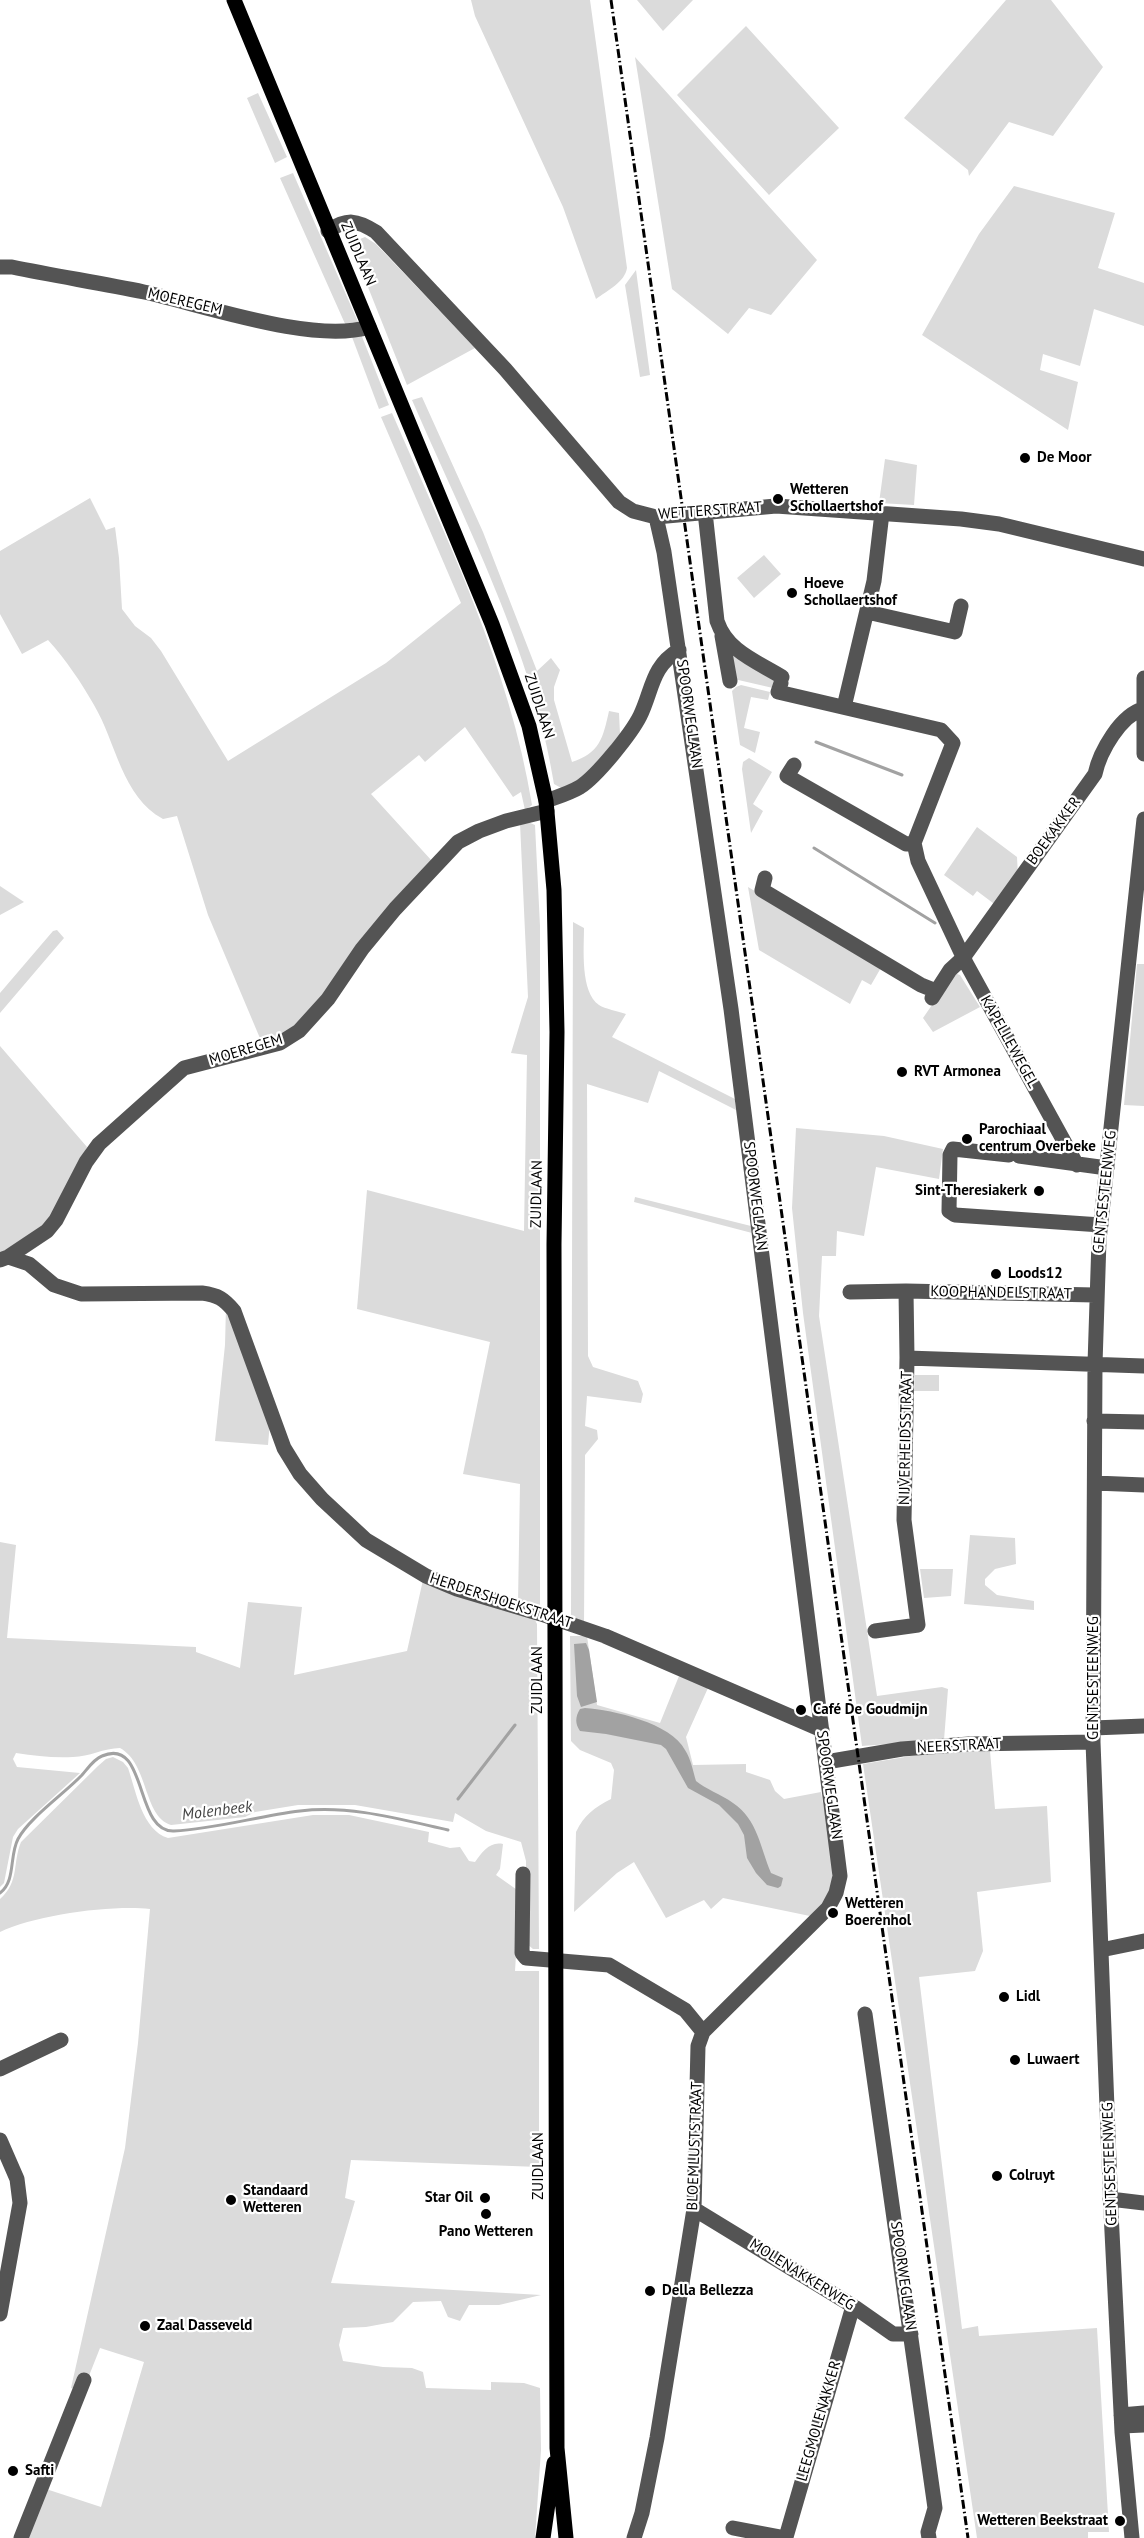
<!DOCTYPE html>
<meta charset="utf-8">
<style>
body{margin:0}
canvas{display:block;background:#fff}
</style>
<canvas width="1144" height="2538"></canvas>
<script>
const c = document.querySelector('canvas').getContext('2d');
c.lineJoin = 'round';
function fill(path, color) {
  c.fillStyle = color;
  c.fill(path, 'evenodd');
}
function trace(path, color, width, dash) {
  c.strokeStyle = color;
  c.lineWidth = width;
  c.lineCap = dash ? 'butt' : 'round';
  c.setLineDash(dash || []);
  c.stroke(path);
}
function label(font, color, halo, rows, align = 'center') {
  c.font = font + ' "PT Sans",sans-serif';
  c.lineWidth = 4.5;
  c.setLineDash([]);
  c.textBaseline = 'middle';
  c.strokeStyle = halo;
  c.fillStyle = color;
  for (const [text, x, y, turn = 0] of rows) {
    c.save();
    c.translate(x, y);
    c.rotate((+turn || 0) * Math.PI / 180);
    c.textAlign = isNaN(turn) ? turn : align;
    if (halo) c.strokeText(text, 0, 0);
    c.fillText(text, 0, 0);
    c.restore();
  }
}
fill(new Path2D(`
 M 471,0 L 590,0 L 627,268 C 625,282 607,291 596,299 L 563,207 L 475,16 Z
 M 637,0 L 693,0 L 663,31 Z
 M 1006,0 L 1051,0 L 1103,67 L 1053,136 L 1009,122 L 969,176 L 968,170 L 904,118 Z
 M 746,26 L 839,128 L 769,195 L 677,95 Z
 M 635,57 L 817,260 L 771,315 L 749,308 L 728,334 L 672,289 Z
 M 258,93 L 287,157 L 275,163 L 247,98 Z
 M 293,173 L 358,322 L 346,326 L 280,178 Z
 M 1014,186 L 1115,213 L 1098,268 L 1144,283 L 1144,326 L 1094,309 L 1080,366 L 1043,354 L 1040,370 L 1078,382 L 1068,430 L 922,335 L 979,234 Z
 M 365,237 L 376,244 L 475,348 L 407,385 L 352,247 L 355,241 Z
 M 636,270 L 650,375 L 640,377 L 625,285 Z
 M 361,334 L 389,405 L 379,409 L 352,337 Z
 M 422,397 L 483,532 L 537,671 L 551,658 L 560,670 L 554,687 L 554,700 L 572,762 C 600,753 603,738 609,711 L 619,713 L 620,734 L 593,768 L 576,784 L 563,789 L 554,784 C 534,655 464,520 412,400 Z
 M 392,413 C 447,540 510,667 532,805 L 525,810 L 521,792 L 513,797 L 465,727 L 425,762 L 419,755 L 371,794 L 432,861 L 316,1005 L 290,1030 L 262,1043 L 208,915 L 177,816 L 163,819 C 122,797 116,742 94,705 C 81,682 66,660 48,640 L 22,654 L 0,614 L 0,551 L 90,498 L 106,530 L 115,527 L 119,558 L 122,609 L 135,626 L 151,638 L 161,651 L 228,761 L 386,663 L 461,603 L 381,417 Z
 M 885,459 L 917,465 L 914,505 L 879,503 Z
 M 764,555 L 781,574 L 754,598 L 737,578 Z
 M 726,644 L 778,677 L 773,688 L 734,679 Z
 M 741,685 L 770,692 L 768,700 L 751,697 L 744,728 L 760,732 L 755,753 L 740,745 L 732,691 L 736,687 Z
 M 749,758 L 772,772 L 753,804 L 763,811 L 751,833 L 742,769 L 743,762 Z
 M 528,822 L 535,825 L 540,926 L 540,1608 L 518,1603 L 520,1484 L 463,1474 L 490,1342 L 357,1309 L 367,1190 L 524,1231 L 527,1055 L 511,1053 L 528,997 L 520,823 Z
 M 977,827 L 1017,857 L 1018,876 L 997,906 L 977,891 L 973,896 L 944,875 Z
 M 0,886 L 24,902 L 0,915 Z
 M 748,887 L 882,966 L 871,985 L 862,980 L 850,1004 L 759,950 Z
 M 573,922 L 584,928 C 584,948 580,992 599,1005 C 605,1009 618,1011 626,1014 L 612,1037 L 735,1099 L 736,1110 L 659,1071 L 648,1103 L 587,1084 L 588,1356 L 593,1367 L 638,1381 L 643,1394 L 641,1403 L 587,1396 L 585,1426 L 597,1430 L 598,1439 L 585,1455 L 584,1625 L 571,1615 Z
 M 57,930 L 64,938 L 0,1013 L 0,993 L 53,931 Z
 M 1137,964 L 1144,964 L 1144,1106 L 1124,1105 Z
 M 954,973 L 960,975 L 980,1007 L 933,1032 L 923,1018 Z
 M 0,1046 L 87,1147 L 72,1179 L 46,1227 L 0,1253 Z
 M 796,1128 L 884,1136 L 943,1149 L 939,1179 L 876,1167 L 864,1236 L 837,1231 L 836,1256 L 822,1256 L 819,1316 L 877,1696 L 942,1687 L 948,1689 L 944,1740 L 862,1746 L 803,1313 L 792,1208 Z
 M 635,1197 L 751,1226 L 752,1233 L 634,1202 Z
 M 226,1307 L 270,1422 L 268,1445 L 215,1441 L 225,1345 Z
 M 915,1375 L 939,1375 L 939,1391 L 914,1391 Z
 M 970,1535 L 1015,1538 L 1016,1564 L 995,1569 L 985,1579 L 985,1585 L 997,1595 L 1034,1601 L 1034,1610 L 964,1604 Z
 M 0,1542 L 16,1545 L 7,1638 L 196,1647 L 196,1652 L 240,1668 L 248,1602 L 302,1607 L 294,1675 L 407,1651 L 423,1580 L 534,1618 L 537,1624 L 539,1949 L 533,1949 L 526,1943 L 526,1861 L 521,1842 L 486,1831 L 455,1813 L 453,1822 L 355,1805 L 298,1805 L 255,1812 L 245,1817 L 171,1825 C 143,1816 149,1764 120,1748 C 104,1748 89,1757 73,1757 C 53,1758 36,1756 16,1753 L 13,1759 L 17,1767 L 80,1773 L 18,1829 L 13,1837 L 4,1883 L 0,1887 Z
 M 920,1569 L 953,1569 L 951,1596 L 924,1598 Z
 M 570,1636 L 587,1636 L 597,1705 L 660,1723 L 679,1676 L 708,1688 L 686,1737 L 693,1765 L 746,1764 L 746,1772 L 770,1780 L 775,1791 L 784,1799 L 821,1792 C 825,1819 840,1870 828,1895 C 824,1903 816,1910 810,1916 L 723,1898 L 711,1909 L 704,1900 L 666,1918 L 634,1862 L 617,1873 L 574,1912 L 576,1832 C 584,1815 595,1807 611,1799 L 614,1770 L 611,1763 L 580,1750 L 571,1741 Z
 M 990,1751 L 995,1809 L 1047,1806 L 1051,1882 L 977,1892 L 983,1951 L 975,1971 L 919,1977 L 962,2329 L 978,2326 L 979,2336 L 1097,2328 L 1109,2532 L 1088,2532 L 1088,2538 L 977,2538 L 863,1764 L 923,1754 Z
 M 113,1757 L 123,1762 L 128,1768 C 136,1791 142,1830 168,1838 L 313,1815 L 349,1815 L 429,1832 L 428,1842 L 450,1848 L 460,1847 L 469,1861 L 475,1862 C 482,1852 490,1841 503,1844 L 500,1869 L 496,1875 L 520,1892 L 515,1971 L 539,1971 L 539,2167 L 351,2160 L 345,2198 L 355,2201 L 331,2283 L 541,2295 L 499,2305 L 469,2305 L 460,2321 L 448,2317 L 441,2301 L 413,2302 L 393,2322 L 366,2327 L 343,2328 L 339,2345 L 343,2361 L 383,2367 L 412,2368 L 423,2372 L 426,2388 L 491,2390 L 491,2382 L 524,2383 L 540,2388 L 541,2450 L 535,2538 L 28,2538 L 46,2489 L 101,2507 L 144,2362 L 100,2348 L 83,2391 L 71,2388 L 125,2148 L 138,2043 L 150,1909 C 110,1905 36,1915 0,1932 L 0,1899 C 20,1881 12,1864 21,1842 L 98,1766 L 106,1759 Z`), '#dbdbdb');
fill(new Path2D(`
 M 586,1643 L 589,1650 L 597,1702 L 581,1707 L 577,1696 L 574,1644 Z
 M 585,1708 C 613,1710 671,1723 685,1750 C 691,1759 693,1771 696,1781 C 705,1789 721,1794 733,1803 C 758,1820 760,1847 771,1873 L 783,1878 L 781,1886 L 778,1888 L 767,1885 L 756,1873 L 747,1858 L 744,1835 L 738,1824 L 719,1805 L 688,1788 L 666,1749 L 661,1745 L 606,1734 L 580,1731 C 575,1724 575,1717 580,1709 Z`), '#a2a2a2');
trace(new Path2D(`
 M 816,742 L 902,775
 M 814,848 L 935,923
 M 458,1799 L 515,1725
 M 0,1893 C 16,1881 9,1856 18,1839 C 29,1818 65,1793 82,1775 C 88,1768 94,1759 102,1756 C 148,1736 134,1833 174,1831 C 216,1829 258,1816 300,1811 C 350,1805 399,1819 448,1830`), '#a2a2a2', 3);
trace(new Path2D(`
 M 328,231 C 347,218 357,220 376,232 L 505,369 L 619,502 L 633,511 L 656,517 L 776,506 L 961,519 L 999,524 L 1144,559
 M 0,267 L 12,267 C 56,276 100,283 144,292 C 203,305 313,344 369,327
 M 705,512 L 717,621 C 727,651 756,661 782,677
 M 867,612 L 955,632 L 961,606
 M 722,636 L 730,681
 M 1144,678 L 1144,754
 M 781,683 L 778,692 L 941,730 L 953,743 L 914,843 L 918,861 L 966,963 L 1077,1165
 M 844,707 L 874,581 L 882,513
 M 794,765 L 787,776 L 906,844 L 914,843
 M 546,801 C 557,797 570,793 580,787 C 597,776 631,734 640,716 C 653,689 651,667 679,650
 M 765,878 L 762,890 L 921,985 L 936,991
 M 932,998 L 950,970 L 963,958 L 1095,774 C 1100,751 1121,715 1143,709
 M 1009,1155 L 953,1149 L 950,1155 L 949,1211 L 955,1215 L 1101,1225
 M 1019,1156 L 1107,1168
 M 8,1257 L 47,1231 L 56,1220 L 86,1162 L 99,1144 L 184,1068 L 280,1043 L 299,1031 L 328,999 L 362,949 L 395,909 L 458,842 L 479,831 L 506,821 L 547,811
 M 0,1260 L 8,1257 L 29,1264 L 54,1285 L 81,1294 L 202,1293 C 218,1295 224,1299 234,1311 L 284,1448 L 300,1474 L 322,1499 L 366,1540 L 426,1576 L 457,1589 L 541,1614 L 605,1636 L 822,1730
 M 850,1292 L 906,1291 L 1095,1295
 M 907,1358 L 1144,1366
 M 1094,1421 L 1144,1422
 M 1095,1483 L 1144,1485
 M 875,1631 L 918,1625 L 904,1520 L 907,1358 L 906,1291
 M 1093,1728 L 1144,1726
 M 826,1762 L 902,1749 L 969,1744 L 1093,1742
 M 523,1874 L 522,1953 L 526,1958 L 609,1965 L 685,2010 L 703,2032
 M 1101,1950 L 1144,1941
 M 865,2014 L 935,2508 L 928,2532 L 929,2538
 M 0,2069 L 61,2040
 M 0,2140 L 17,2179 L 20,2203 L 0,2314
 M 1110,2199 L 1144,2203
 M 694,2209 L 853,2306 L 893,2334 L 911,2334
 M 1121,2415 L 1144,2413
 M 1122,2426 L 1144,2425
 M 733,2528 L 786,2538
 M 786,2537 L 853,2306
 M 21,2538 L 84,2380
 M 634,2538 L 642,2513 L 657,2438 L 694,2209 L 698,2046 L 703,2032 L 828,1908 L 836,1893 L 840,1876 L 731,1009 L 664,552 L 656,517
 M 1132,2538 L 1122,2432 L 1111,2212 L 1093,1742 L 1095,1364 L 1099,1240 L 1144,819`), '#545454', 15);
trace(new Path2D(`
 M 234,0 L 492,624 L 529,726 L 546,801 L 554,890 L 557,1032 L 554,1244 L 557,2448 L 566,2538
 M 543,2538 L 554,2463`), '#000', 15);
trace(new Path2D(`
 M 611,0 L 968,2538`), '#000', 3, [9, 3, 1.5, 3]);
for (const [x, y, r, color] of [
 [1025,458,6,"#000"],
 [778,499,6,"#000"],
 [792,593,6,"#000"],
 [902,1072,6,"#000"],
 [967,1139,6,"#000"],
 [1039,1191,6,"#000"],
 [996,1274,6,"#000"],
 [801,1710,6,"#000"],
 [833,1913,6,"#000"],
 [1004,1997,6,"#000"],
 [1015,2060,6,"#000"],
 [997,2176,6,"#000"],
 [485,2198,6,"#000"],
 [231,2200,6,"#000"],
 [486,2214,6,"#000"],
 [650,2291,6,"#000"],
 [145,2326,6,"#000"],
 [13,2471,6,"#000"],
 [1120,2521,6,"#000"]
]) {
  const dot = new Path2D();
  dot.arc(x, y, r, 0, 2 * Math.PI);
  c.fillStyle = color;
  c.fill(dot);
  trace(dot, '#fff', 2);
}
label('15px', '#000', '#fff', [
 ["ZUIDLAAN",358,254,67],
 ["MOEREGEM",185,302,13],
 ["WETTERSTRAAT",710,511,-4],
 ["ZUIDLAAN",539,706,72],
 ["SPOORWEGLAAN",689,714,82],
 ["BOEKAKKER",1054,831,-54],
 ["KAPELLEWEGEL",1009,1042,61],
 ["MOEREGEM",246,1050,-17],
 ["GENTSESTEENWEG",1105,1192,-84],
 ["ZUIDLAAN",537,1194,-89],
 ["SPOORWEGLAAN",755,1196,83],
 ["KOOPHANDELSTRAAT",1001,1293,1],
 ["NIJVERHEIDSSTRAAT",906,1438,-89],
 ["HERDERSHOEKSTRAAT",501,1601,18],
 ["GENTSESTEENWEG",1094,1678,-90],
 ["ZUIDLAAN",538,1680,-90],
 ["NEERSTRAAT",959,1746,-3],
 ["SPOORWEGLAAN",829,1785,82],
 ["BLOEMLUSTSTRAAT",695,2146,-88],
 ["GENTSESTEENWEG",1110,2164,-92],
 ["ZUIDLAAN",539,2166,-90],
 ["MOLENAKKERWEG",802,2275,32],
 ["SPOORWEGLAAN",903,2276,82],
 ["LEEGMOLENAKKER",819,2421,-74]
]);
label('bold 15px', '#000', '#fff', [
 ["De Moor",1037,458],
 ["Wetteren",790,490],
 ["Schollaertshof",790,507],
 ["Hoeve",804,584],
 ["Schollaertshof",804,601],
 ["RVT Armonea",914,1072],
 ["Parochiaal",979,1130],
 ["centrum Overbeke",979,1147],
 ["Sint-Theresiakerk",1027,1191,"right"],
 ["Loods12",1008,1274],
 ["Café De Goudmijn",813,1710],
 ["Wetteren",845,1904],
 ["Boerenhol",845,1921],
 ["Lidl",1016,1997],
 ["Luwaert",1027,2060],
 ["Colruyt",1009,2176],
 ["Standaard",243,2191],
 ["Wetteren",243,2208],
 ["Star Oil",473,2198,"right"],
 ["Pano Wetteren",486,2232,"center"],
 ["Della Bellezza",662,2291],
 ["Zaal Dasseveld",157,2326],
 ["Safti",25,2471],
 ["Wetteren Beekstraat",1108,2521,"right"]
], 'left');
label('italic 16px', '#434343', '#fff', [
 ["Molenbeek",217,1811,-7]
]);
</script>
